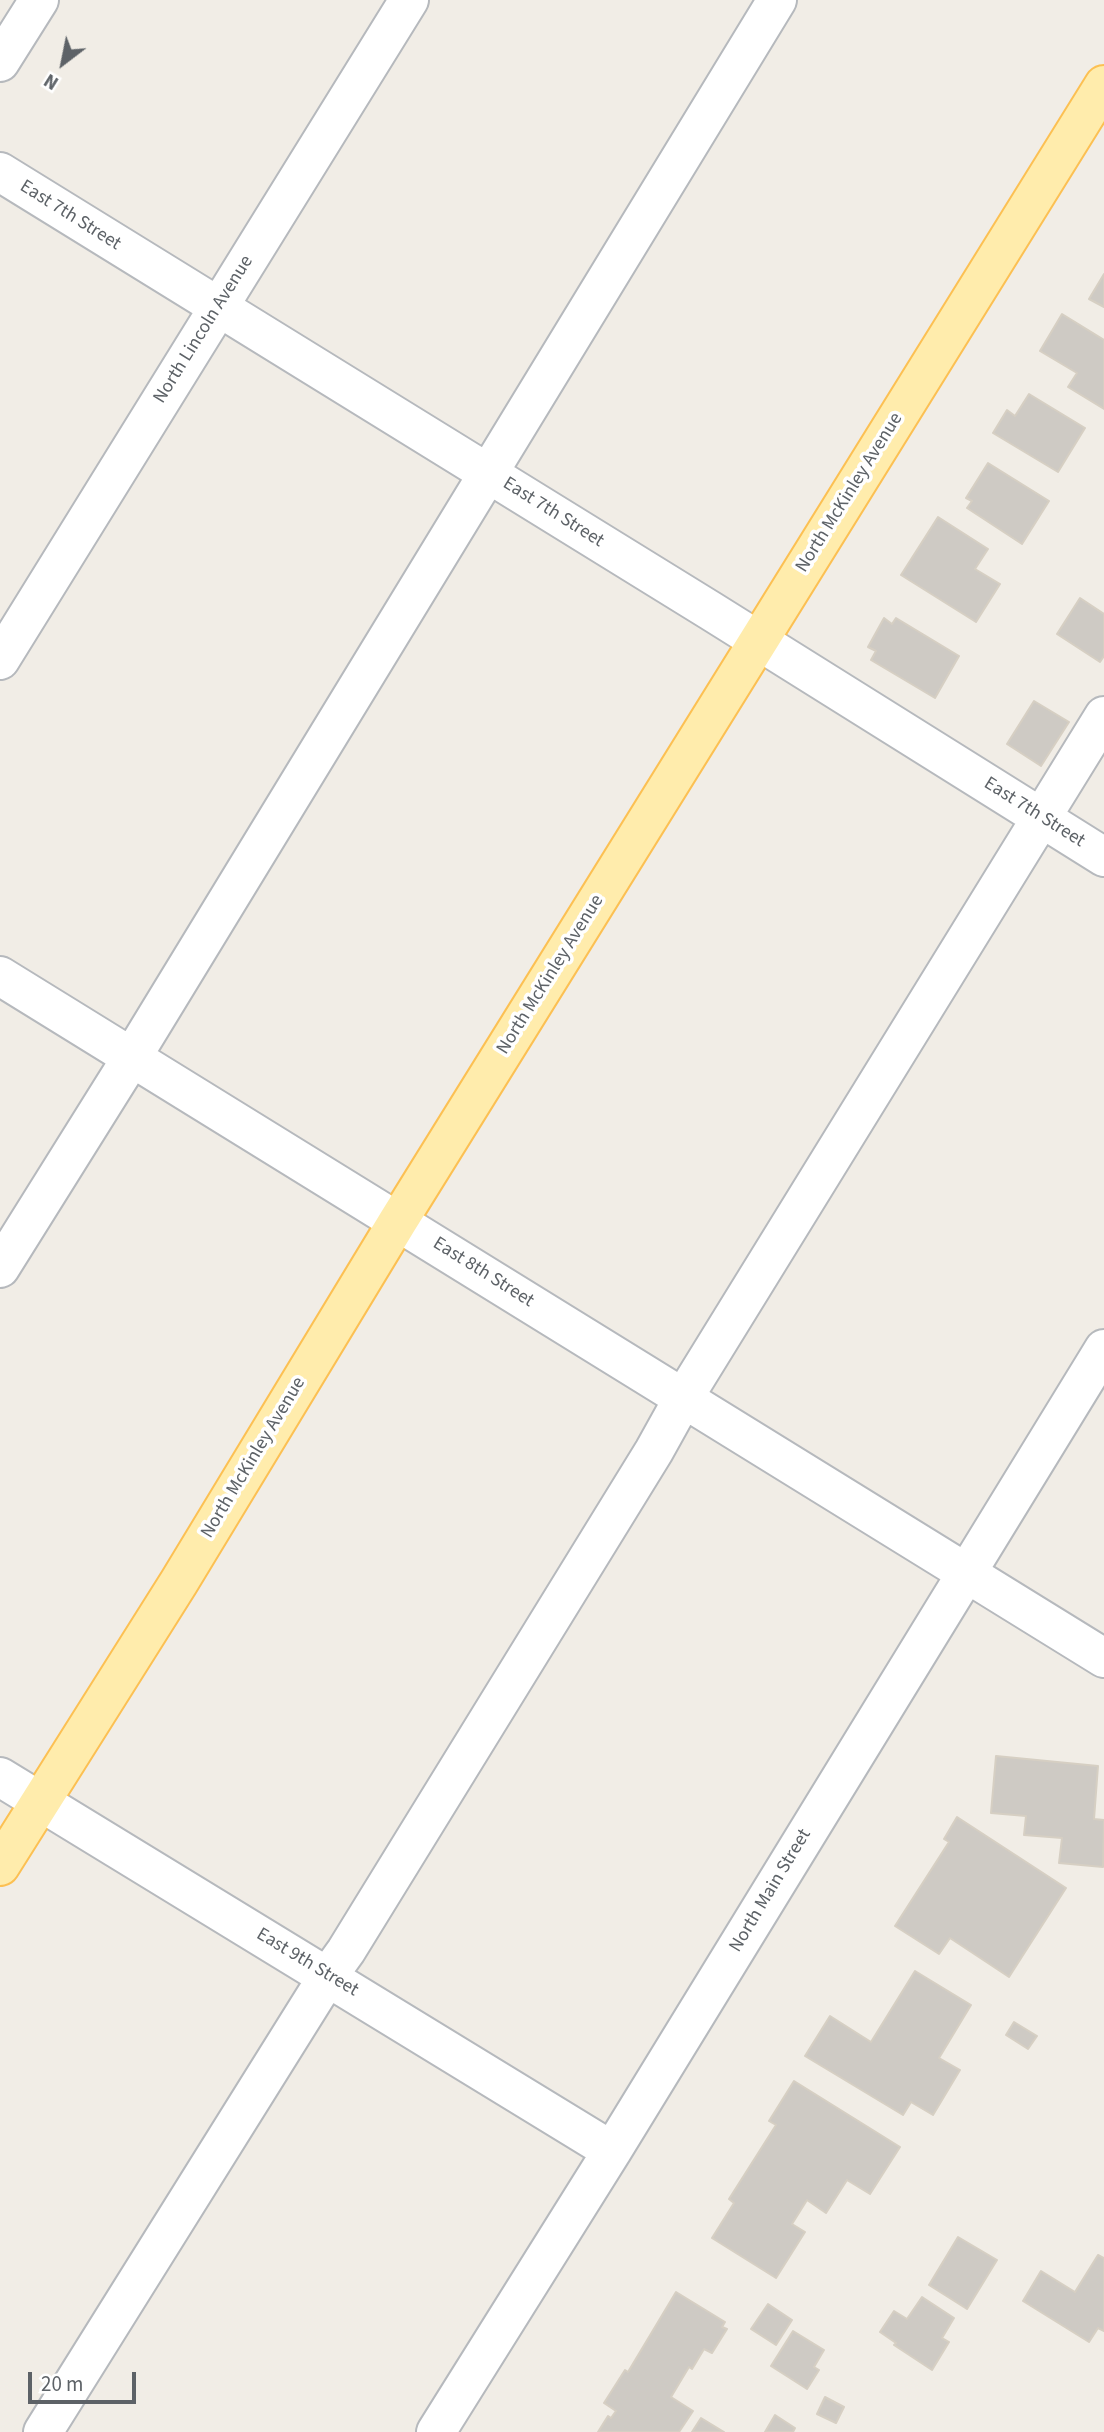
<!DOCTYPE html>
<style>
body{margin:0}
#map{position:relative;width:1104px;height:2432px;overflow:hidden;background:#f1ede6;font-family:"Source Sans 3",sans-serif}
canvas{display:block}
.north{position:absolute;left:28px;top:28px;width:70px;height:70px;-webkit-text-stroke:5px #fff;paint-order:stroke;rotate:212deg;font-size:19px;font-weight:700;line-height:28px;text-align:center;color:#5d6267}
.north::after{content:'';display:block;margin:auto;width:24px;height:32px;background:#5d6267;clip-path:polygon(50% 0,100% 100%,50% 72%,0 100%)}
.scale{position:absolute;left:28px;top:2372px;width:108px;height:32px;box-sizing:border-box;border:4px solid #5d6267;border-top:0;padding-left:9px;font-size:21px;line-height:24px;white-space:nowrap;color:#5d6267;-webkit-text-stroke:5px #fff;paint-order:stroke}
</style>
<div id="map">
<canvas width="1104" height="2432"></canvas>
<div class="north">N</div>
<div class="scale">20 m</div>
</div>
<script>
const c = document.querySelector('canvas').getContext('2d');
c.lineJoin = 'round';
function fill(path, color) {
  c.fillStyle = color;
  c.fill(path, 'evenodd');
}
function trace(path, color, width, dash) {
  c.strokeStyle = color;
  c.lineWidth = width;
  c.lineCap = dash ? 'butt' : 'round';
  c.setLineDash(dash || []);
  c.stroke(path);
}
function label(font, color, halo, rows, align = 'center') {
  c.font = font + ' "Source Sans 3",sans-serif';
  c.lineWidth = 7;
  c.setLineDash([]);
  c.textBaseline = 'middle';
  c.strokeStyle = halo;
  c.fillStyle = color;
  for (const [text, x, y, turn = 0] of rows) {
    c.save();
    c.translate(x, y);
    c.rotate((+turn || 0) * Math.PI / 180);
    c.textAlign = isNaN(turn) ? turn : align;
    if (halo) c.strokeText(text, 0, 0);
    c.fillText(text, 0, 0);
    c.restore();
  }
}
const building = new Path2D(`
 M 1104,274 L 1104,307 L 1089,299 Z
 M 1062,314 L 1104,340 L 1104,409 L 1068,387 L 1077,373 L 1040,351 Z
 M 1029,394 L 1085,428 L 1058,472 L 993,433 L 1007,410 L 1015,416 Z
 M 988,463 L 1049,501 L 1022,544 L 967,508 L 972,501 L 966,498 Z
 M 938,517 L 988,549 L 975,569 L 1000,584 L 976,622 L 901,575 Z
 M 1080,598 L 1104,614 L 1104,656 L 1100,662 L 1057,634 Z
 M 884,618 L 892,624 L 896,618 L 959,656 L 935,698 L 871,660 L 876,651 L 868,647 Z
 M 1034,701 L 1069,722 L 1041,766 L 1007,744 Z
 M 996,1756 L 1098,1766 L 1094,1819 L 1104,1820 L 1103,1867 L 1059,1863 L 1062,1838 L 1024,1835 L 1026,1816 L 991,1813 Z
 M 957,1817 L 1066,1888 L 1009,1977 L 950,1938 L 939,1954 L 895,1926 L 949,1842 L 944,1839 Z
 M 915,1971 L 971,2005 L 939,2058 L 960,2070 L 933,2115 L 911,2102 L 903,2115 L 805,2056 L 830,2016 L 871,2042 Z
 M 1014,2022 L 1037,2036 L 1028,2049 L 1006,2035 Z
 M 794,2081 L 900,2147 L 870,2194 L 847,2180 L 826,2213 L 807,2200 L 792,2224 L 805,2232 L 776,2278 L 712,2238 L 734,2203 L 729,2199 L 776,2125 L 769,2121 Z
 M 958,2237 L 997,2260 L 967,2309 L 929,2285 Z
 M 1098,2255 L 1104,2258 L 1104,2331 L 1098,2328 L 1089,2342 L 1023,2301 L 1041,2271 L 1075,2292 Z
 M 676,2292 L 725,2322 L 722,2327 L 727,2329 L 712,2353 L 704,2349 L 692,2369 L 689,2367 L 671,2397 L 693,2411 L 679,2432 L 598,2432 L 608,2416 L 611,2418 L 616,2411 L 604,2403 L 625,2370 L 628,2372 Z
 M 922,2297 L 954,2318 L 942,2338 L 949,2342 L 932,2370 L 894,2345 L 896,2343 L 880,2332 L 894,2311 L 907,2319 Z
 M 768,2304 L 792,2320 L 776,2345 L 751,2329 Z
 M 793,2331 L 824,2350 L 814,2367 L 819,2370 L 807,2389 L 771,2366 Z
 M 825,2397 L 844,2407 L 836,2423 L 817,2414 Z
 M 775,2415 L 795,2428 L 793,2432 L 765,2432 Z
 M 701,2418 L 724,2432 L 692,2432 Z`);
fill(building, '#cecac4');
trace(building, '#d6cfc3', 2);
const minor = new Path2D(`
 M 0,62 L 39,0
 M 0,172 L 711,611 L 1104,857
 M 0,660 L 409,0
 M 0,976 L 1104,1658
 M 0,1268 L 132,1057 L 777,0
 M 0,1777 L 612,2151
 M 43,2432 L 328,1976 L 346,1951 L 654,1451 L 684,1397 L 1104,716
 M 436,2432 L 612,2151 L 1104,1349`);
const major = new Path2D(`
 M 0,1866 L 179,1582 L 398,1221 L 1104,85`);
trace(minor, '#b6b9bd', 42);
trace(major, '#fcc053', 42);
trace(minor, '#fff', 38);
trace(major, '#ffecac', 38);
label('19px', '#5d6267', '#fff', [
 ["East 7th Street",70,216,32],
 ["North Lincoln Avenue",204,330,-58],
 ["North McKinley Avenue",850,493,-58],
 ["East 7th Street",553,513,32],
 ["East 7th Street",1034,813,32],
 ["North McKinley Avenue",551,975,-58],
 ["East 8th Street",483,1273,32],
 ["North McKinley Avenue",254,1458,-59],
 ["North Main Street",771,1891,-59],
 ["East 9th Street",307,1963,31]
]);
</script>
